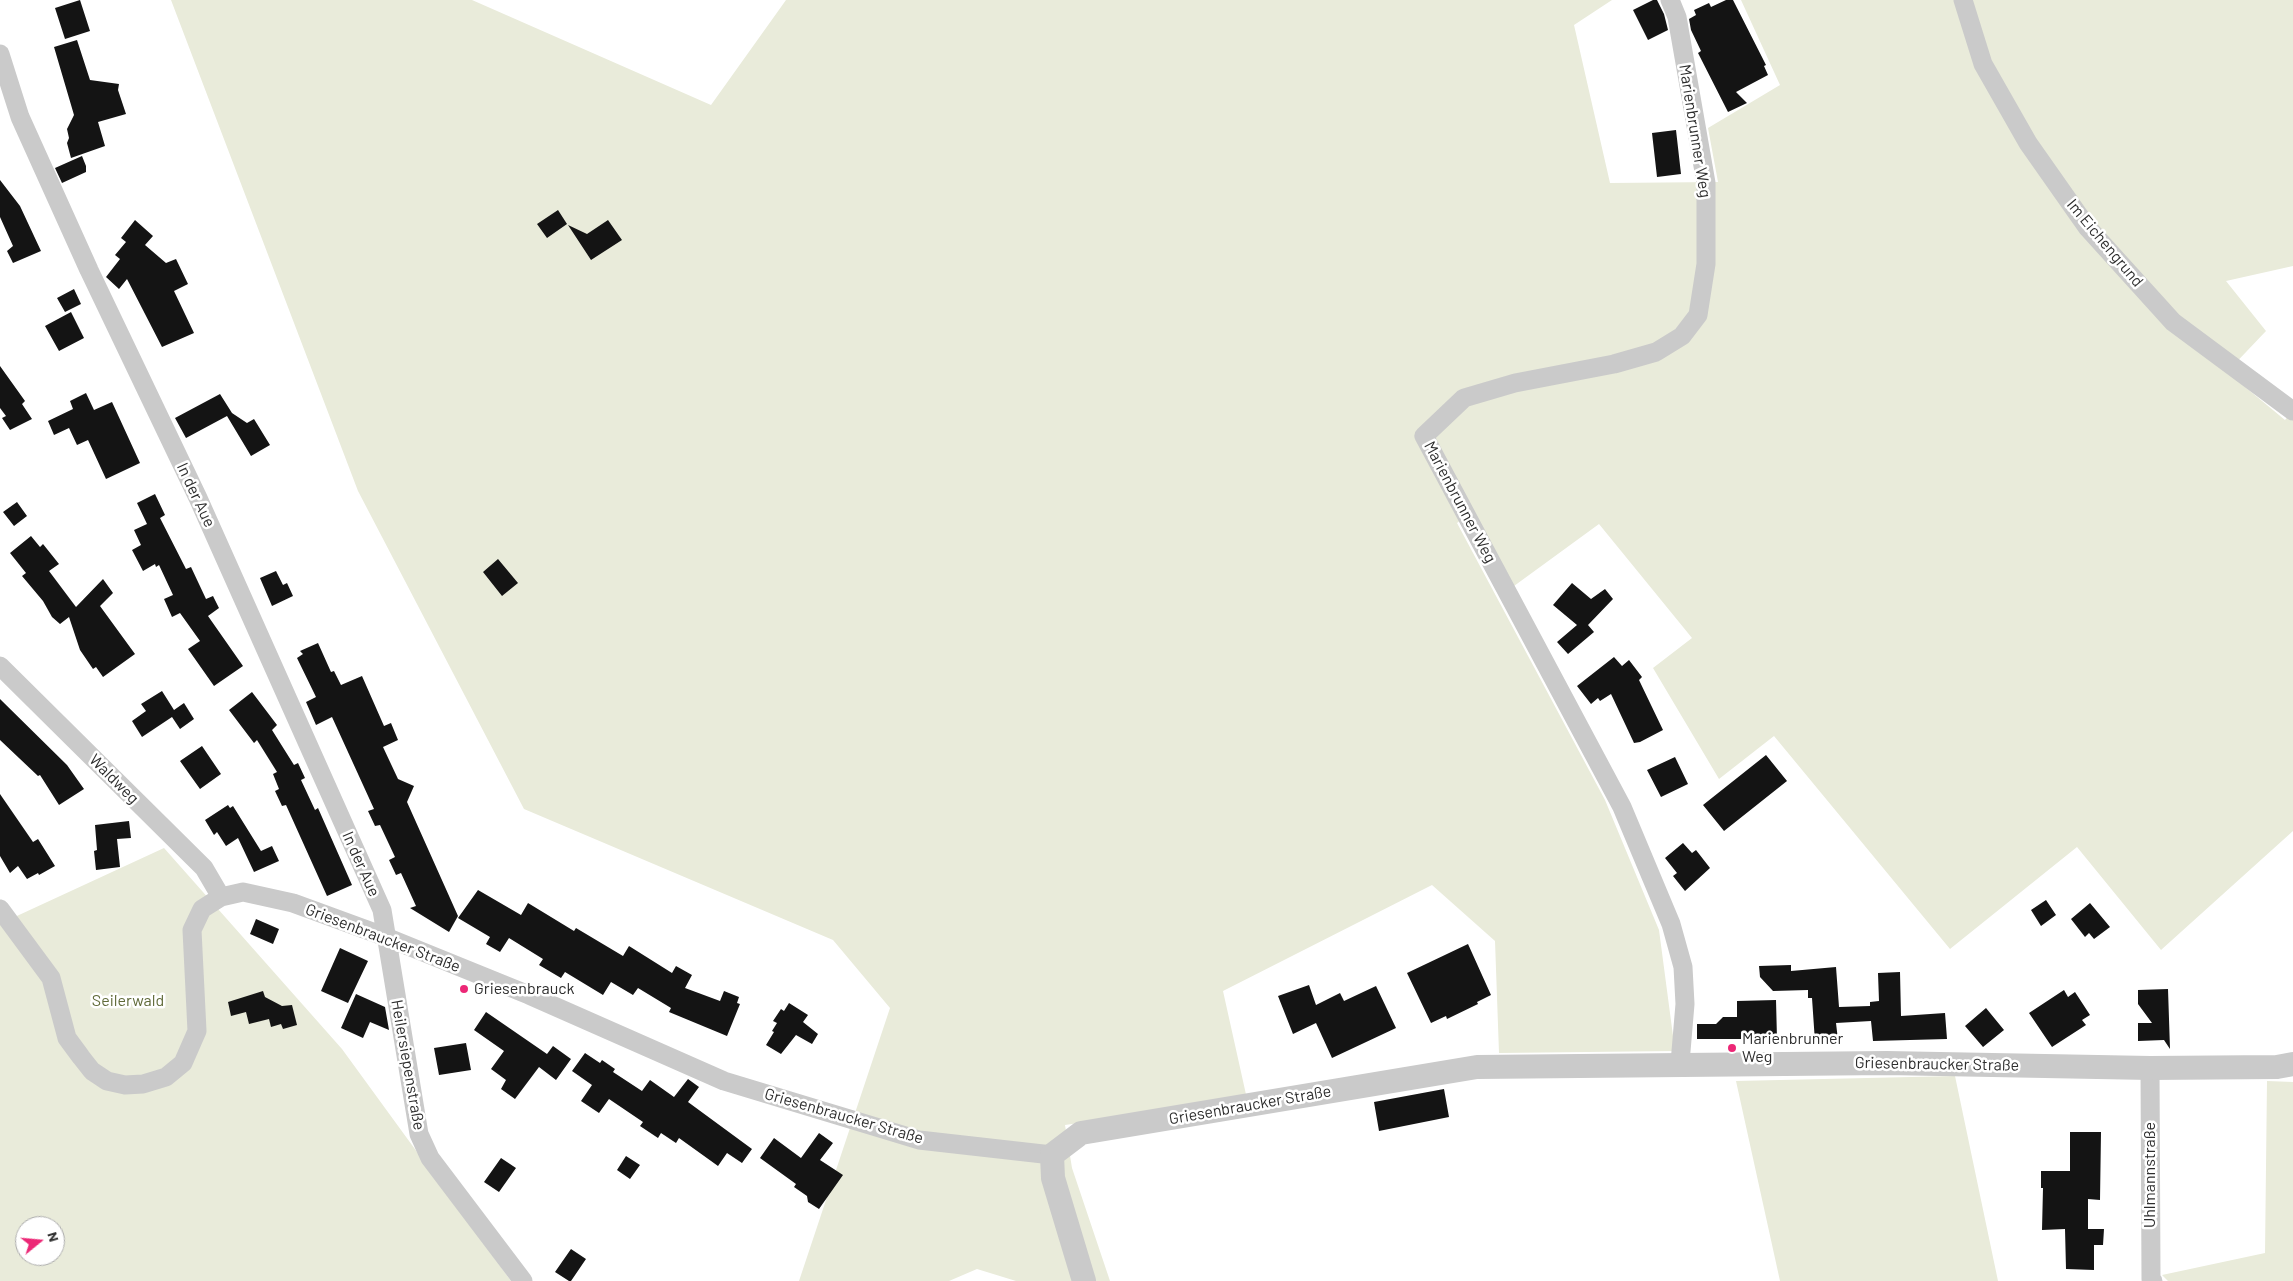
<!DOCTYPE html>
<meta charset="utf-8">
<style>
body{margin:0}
#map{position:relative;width:2293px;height:1281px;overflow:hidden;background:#fff;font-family:Barlow,sans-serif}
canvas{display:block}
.north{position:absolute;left:15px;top:1216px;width:50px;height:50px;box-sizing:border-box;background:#fff;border:1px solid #ababab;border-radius:50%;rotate:73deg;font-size:14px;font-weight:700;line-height:20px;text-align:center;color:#2d2d2d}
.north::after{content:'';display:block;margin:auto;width:18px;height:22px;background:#ec2776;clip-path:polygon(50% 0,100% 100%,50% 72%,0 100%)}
</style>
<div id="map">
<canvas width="2293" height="1281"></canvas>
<div class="north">N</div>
</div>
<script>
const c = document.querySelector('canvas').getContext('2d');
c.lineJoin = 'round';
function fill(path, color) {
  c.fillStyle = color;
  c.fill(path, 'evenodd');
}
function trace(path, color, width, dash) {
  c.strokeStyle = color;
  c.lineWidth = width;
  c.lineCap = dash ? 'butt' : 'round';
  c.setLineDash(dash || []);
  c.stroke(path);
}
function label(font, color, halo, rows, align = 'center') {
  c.font = font + ' Barlow,sans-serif';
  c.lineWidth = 5;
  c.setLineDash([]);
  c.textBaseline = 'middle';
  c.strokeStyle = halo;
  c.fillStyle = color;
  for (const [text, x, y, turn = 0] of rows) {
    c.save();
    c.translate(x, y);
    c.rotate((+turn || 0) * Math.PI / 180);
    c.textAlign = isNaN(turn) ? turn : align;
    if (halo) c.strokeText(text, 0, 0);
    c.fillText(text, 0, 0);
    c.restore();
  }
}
fill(new Path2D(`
 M 171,0 L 472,0 L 711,105 L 786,0 L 1612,0 L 1574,25 L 1610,183 L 1718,182 L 1708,128 L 1780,85 L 1741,0 L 2293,0 L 2293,266 L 2226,281 L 2266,331 L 2227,372 L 2285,420 L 2293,410 L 2293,831 L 2161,950 L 2077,847 L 1950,949 L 1774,736 L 1719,779 L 1653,668 L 1692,638 L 1599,524 L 1514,586 L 1471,512 L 1457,523 L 1605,800 L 1659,930 L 1675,1051 L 1499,1053 L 1495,941 L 1432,885 L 1223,991 L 1247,1099 L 1065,1125 L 1072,1168 L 1110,1281 L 1016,1281 L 977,1269 L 949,1281 L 799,1281 L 890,1008 L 833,940 L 524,809 L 358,491 Z
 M 164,848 L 342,1049 L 511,1281 L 0,1281 L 0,914 L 6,921 ZM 25,1226 L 55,1226 L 55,1256 L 25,1256 Z
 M 1955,1076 L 1998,1281 L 1780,1281 L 1736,1081 Z
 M 2267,1081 L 2293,1082 L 2293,1281 L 2168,1281 L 2162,1275 L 2265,1253 Z`), '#e9ebda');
fill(new Path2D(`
 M 80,0 L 90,31 L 65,39 L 55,8 Z
 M 1653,0 L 1657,0 L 1664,14 L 1668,30 L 1648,40 L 1633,10 Z
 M 1726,0 L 1733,0 L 1766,65 L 1764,66 L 1768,75 L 1736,92 L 1747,103 L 1728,112 L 1698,53 L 1701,51 L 1691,30 L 1689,19 L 1696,15 L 1694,10 L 1709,3 L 1711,7 Z
 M 77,40 L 90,80 L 119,84 L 118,90 L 126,114 L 98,122 L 105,146 L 71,158 L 67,143 L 69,138 L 67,129 L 74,115 L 54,47 Z
 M 1676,130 L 1681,174 L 1657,177 L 1652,133 Z
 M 82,156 L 86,166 L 86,172 L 62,183 L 55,168 Z
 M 0,180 L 20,206 L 41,251 L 13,263 L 7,251 L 13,246 L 0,217 Z
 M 558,210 L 567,224 L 547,238 L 537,224 Z
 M 135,220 L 153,236 L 145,245 L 166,263 L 176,259 L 188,284 L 174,291 L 194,333 L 162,347 L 127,279 L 119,289 L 106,277 L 120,259 L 115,255 L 126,242 L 121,238 Z
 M 608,220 L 622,240 L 591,260 L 568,225 L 587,234 Z
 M 74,289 L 81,304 L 65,312 L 57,298 Z
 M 71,312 L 84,338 L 59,351 L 45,326 Z
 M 0,366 L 25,401 L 22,404 L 32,419 L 10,430 L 2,418 L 6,416 L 0,408 Z
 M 86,393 L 94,410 L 112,402 L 140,463 L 106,479 L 88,440 L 77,445 L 69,428 L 54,435 L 48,421 L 73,409 L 70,401 Z
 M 220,394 L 232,413 L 247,423 L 254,419 L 270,445 L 251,456 L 227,416 L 186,438 L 175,418 Z
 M 155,494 L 165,515 L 160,518 L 186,569 L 191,567 L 206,599 L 213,596 L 219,608 L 208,616 L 243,666 L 214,686 L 188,649 L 200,641 L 180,613 L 172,617 L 164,599 L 173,595 L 159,565 L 156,567 L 155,564 L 143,571 L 132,550 L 141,545 L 134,530 L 147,524 L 137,503 Z
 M 17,502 L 27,516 L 14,526 L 3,512 Z
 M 31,536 L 40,547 L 43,544 L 59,564 L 49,571 L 76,607 L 103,579 L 113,593 L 100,606 L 135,654 L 103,677 L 96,667 L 93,669 L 80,650 L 69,617 L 60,624 L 52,617 L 43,601 L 22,576 L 26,573 L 10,553 Z
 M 498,559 L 518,583 L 502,596 L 483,572 Z
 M 276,571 L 283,585 L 287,583 L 293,596 L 272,606 L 260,578 Z
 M 1572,583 L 1591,599 L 1605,589 L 1613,599 L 1588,625 L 1594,632 L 1568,654 L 1557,642 L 1577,625 L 1553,605 Z
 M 318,643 L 331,672 L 334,671 L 341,685 L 362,676 L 384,726 L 391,723 L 398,740 L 383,747 L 398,779 L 414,786 L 407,802 L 458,916 L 449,932 L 410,908 L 416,906 L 401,873 L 396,875 L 389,860 L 395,857 L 380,825 L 375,826 L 368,811 L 374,809 L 332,717 L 316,725 L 306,702 L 316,697 L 297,658 L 303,654 L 300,651 Z
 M 1614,657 L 1622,666 L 1629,660 L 1642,677 L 1639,680 L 1663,730 L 1640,742 L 1634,743 L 1611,694 L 1600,701 L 1598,698 L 1591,704 L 1577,686 Z
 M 162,691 L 174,710 L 184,703 L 194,719 L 180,729 L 172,717 L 142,737 L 132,721 L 146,711 L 141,704 Z
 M 252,692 L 277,725 L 272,730 L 294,765 L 298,763 L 305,778 L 301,780 L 315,810 L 318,808 L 352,885 L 327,896 L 286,805 L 282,806 L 275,791 L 279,789 L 273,774 L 277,772 L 257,740 L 254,743 L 229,710 Z
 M 0,699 L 67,765 L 84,789 L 59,805 L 40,775 L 38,776 L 0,740 Z
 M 202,746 L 221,774 L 200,789 L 180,761 Z
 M 1766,755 L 1787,781 L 1724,831 L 1703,805 Z
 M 1675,757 L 1688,784 L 1661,797 L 1647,770 Z
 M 0,794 L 33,842 L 38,839 L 55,866 L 39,875 L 38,873 L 27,879 L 18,866 L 10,873 L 0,856 Z
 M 228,805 L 230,808 L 233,806 L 261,851 L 272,846 L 279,861 L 254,872 L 238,838 L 226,846 L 217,832 L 214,835 L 205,820 Z
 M 129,821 L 131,838 L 117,839 L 120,867 L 96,870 L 94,851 L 97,850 L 95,825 Z
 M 1683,843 L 1692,853 L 1696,850 L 1710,868 L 1685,891 L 1673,876 L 1677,873 L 1665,858 Z
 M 478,890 L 521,915 L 528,903 L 574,931 L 576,928 L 623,956 L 629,946 L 672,973 L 676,966 L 692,975 L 685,988 L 720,1001 L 724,991 L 739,997 L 737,1003 L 740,1004 L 727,1036 L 669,1012 L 671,1008 L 638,988 L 633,995 L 611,982 L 603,995 L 565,972 L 561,978 L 539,965 L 543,959 L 509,938 L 500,952 L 486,944 L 490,937 L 458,918 Z
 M 2046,900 L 2056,915 L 2041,926 L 2031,910 Z
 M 2090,903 L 2110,927 L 2094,939 L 2089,933 L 2085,937 L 2071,919 Z
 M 256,919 L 279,929 L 273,944 L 250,934 Z
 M 1468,944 L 1491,995 L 1477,1002 L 1478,1004 L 1447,1019 L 1446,1016 L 1431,1023 L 1407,973 Z
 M 340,948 L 368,961 L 348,1003 L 321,991 Z
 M 1791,965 L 1791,971 L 1836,967 L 1839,1007 L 1870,1006 L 1870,1002 L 1879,1001 L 1878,973 L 1900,972 L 1901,1016 L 1945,1013 L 1947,1039 L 1873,1041 L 1871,1021 L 1836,1023 L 1838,1040 L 1815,1042 L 1812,998 L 1808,998 L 1808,990 L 1773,991 L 1760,977 L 1759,966 Z
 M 1309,985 L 1316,1005 L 1340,993 L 1344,1001 L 1376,986 L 1396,1028 L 1332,1058 L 1316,1023 L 1293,1034 L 1278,996 Z
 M 2168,989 L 2170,1049 L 2164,1040 L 2138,1041 L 2138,1023 L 2152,1023 L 2138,1004 L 2138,990 Z
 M 2064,990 L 2068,997 L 2075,992 L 2090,1015 L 2082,1020 L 2086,1025 L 2052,1047 L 2029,1013 Z
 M 263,991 L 265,997 L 282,1006 L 292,1005 L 297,1025 L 283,1029 L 281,1024 L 271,1027 L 269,1019 L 249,1024 L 246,1012 L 231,1016 L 228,1002 Z
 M 356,994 L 385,1007 L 389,1030 L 370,1022 L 363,1038 L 341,1028 Z
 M 1776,1000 L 1777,1039 L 1697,1039 L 1697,1024 L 1716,1024 L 1723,1017 L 1737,1017 L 1737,1001 Z
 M 789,1003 L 808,1015 L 803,1022 L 818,1034 L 812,1044 L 796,1035 L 781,1054 L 766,1045 L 774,1032 L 772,1031 L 777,1023 L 773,1021 L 781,1009 L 784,1011 Z
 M 1986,1008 L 2004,1030 L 1983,1047 L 1965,1026 Z
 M 486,1012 L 547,1054 L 553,1046 L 571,1059 L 556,1080 L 539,1067 L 515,1099 L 501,1089 L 506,1080 L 491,1069 L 504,1051 L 474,1030 Z
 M 466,1043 L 471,1070 L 439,1075 L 434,1048 Z
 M 585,1053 L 600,1063 L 602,1060 L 615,1069 L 613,1072 L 642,1091 L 650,1080 L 674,1097 L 688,1079 L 699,1087 L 688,1102 L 752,1149 L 742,1163 L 727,1153 L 718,1166 L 679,1138 L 676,1143 L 661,1133 L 658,1138 L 640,1126 L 643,1122 L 609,1099 L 599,1113 L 581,1101 L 592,1085 L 572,1071 Z
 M 1444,1089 L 1449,1117 L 1379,1131 L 1374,1102 Z
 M 2070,1132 L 2101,1132 L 2100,1200 L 2088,1199 L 2088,1229 L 2104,1229 L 2103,1245 L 2094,1245 L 2094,1270 L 2066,1269 L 2065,1229 L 2042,1230 L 2043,1188 L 2041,1188 L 2041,1171 L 2070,1171 Z
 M 819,1133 L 833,1143 L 820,1160 L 843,1175 L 819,1209 L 808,1202 L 807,1196 L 794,1187 L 796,1184 L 760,1158 L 774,1138 L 801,1158 Z
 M 626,1156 L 640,1165 L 630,1179 L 617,1170 Z
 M 501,1158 L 516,1168 L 499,1192 L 484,1182 Z
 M 571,1249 L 586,1259 L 571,1281 L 569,1281 L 555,1272 Z`), '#141414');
trace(new Path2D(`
 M 1670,0 L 1677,17 L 1706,183 L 1706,264 L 1698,315 L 1682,336 L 1656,352 L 1614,364 L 1515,383 L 1464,398 L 1424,436 L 1622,807 L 1671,924 L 1683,967 L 1685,1004 L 1680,1063
 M 1963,0 L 1983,64 L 2028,143 L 2087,227 L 2173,322 L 2293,411
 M 0,54 L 20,117 L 89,270 L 198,498 L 382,910 L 419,1134 L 430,1158 L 523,1281
 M 0,666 L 204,868 L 221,897
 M 0,909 L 51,978 L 67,1038 L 81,1057 L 92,1071 L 107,1081 L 125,1085 L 143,1084 L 166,1077 L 183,1063 L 197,1031 L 192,930 L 202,909 L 221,897 L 243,892 L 293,903 L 386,937 L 529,995 L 724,1081 L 919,1140 L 1052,1155
 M 2150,1068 L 2151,1279 L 2153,1281`), '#cacaca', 19);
trace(new Path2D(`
 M 1084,1281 L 1053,1178 L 1052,1155 L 1081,1133 L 1477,1067 L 1887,1063 L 2150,1068 L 2277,1067 L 2293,1064`), '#cacaca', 24);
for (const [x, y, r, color] of [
 [464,989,5,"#ec2776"],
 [1732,1048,5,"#ec2776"]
]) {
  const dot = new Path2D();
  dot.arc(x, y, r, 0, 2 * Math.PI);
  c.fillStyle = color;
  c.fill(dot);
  trace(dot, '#fff', 2);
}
label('16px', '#2d2d2d', '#fff', [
 ["Marienbrunner Weg",1695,131,81],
 ["Im Eichengrund",2105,243,50],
 ["In der Aue",196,495,65],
 ["Marienbrunner Weg",1460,502,62],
 ["Waldweg",114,779,45],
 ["In der Aue",361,864,66],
 ["Griesenbraucker Straße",383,938,21],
 ["Griesenbraucker Straße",1937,1064,1],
 ["Heilersiepenstraße",408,1065,80],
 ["Griesenbraucker Straße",1250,1105,-10],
 ["Griesenbraucker Straße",844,1116,16],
 ["Uhlmannstraße",2150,1175,-90]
]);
label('16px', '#2d2d2d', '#fff', [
 ["Griesenbrauck",474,989],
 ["Marienbrunner",1742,1039],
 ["Weg",1742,1057]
], 'left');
label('16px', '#606a39', '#fff', [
 ["Seilerwald",128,1001]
]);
</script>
